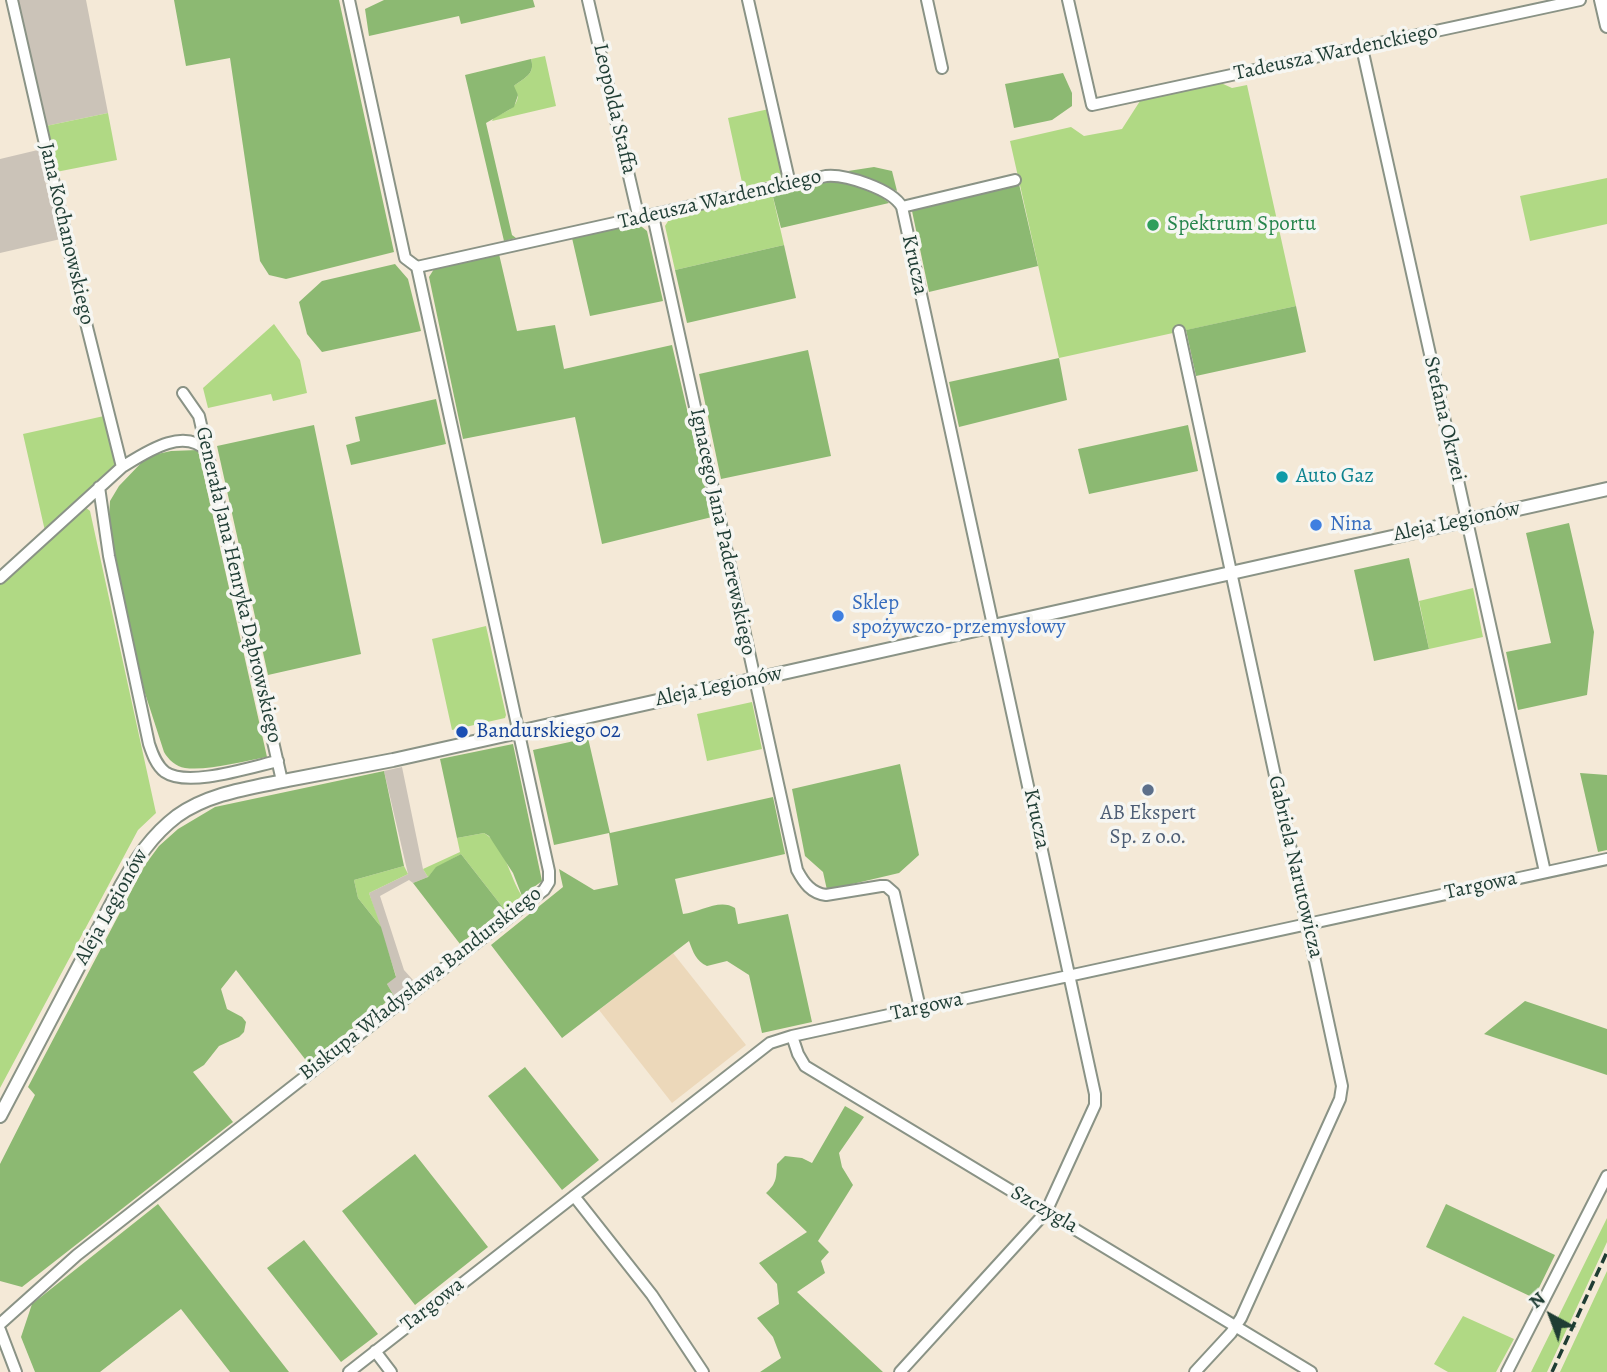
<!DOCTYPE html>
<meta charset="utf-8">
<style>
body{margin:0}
#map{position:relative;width:1607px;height:1372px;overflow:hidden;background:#f4e9d7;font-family:Alegreya,serif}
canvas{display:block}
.north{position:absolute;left:1516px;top:1281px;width:70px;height:70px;-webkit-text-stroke:5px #f6f6f2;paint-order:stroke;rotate:319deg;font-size:19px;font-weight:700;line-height:28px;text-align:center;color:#1f3d34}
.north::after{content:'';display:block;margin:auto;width:24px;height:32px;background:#1f3d34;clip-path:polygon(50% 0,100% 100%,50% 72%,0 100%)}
</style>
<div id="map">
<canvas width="1607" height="1372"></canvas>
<div class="north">N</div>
</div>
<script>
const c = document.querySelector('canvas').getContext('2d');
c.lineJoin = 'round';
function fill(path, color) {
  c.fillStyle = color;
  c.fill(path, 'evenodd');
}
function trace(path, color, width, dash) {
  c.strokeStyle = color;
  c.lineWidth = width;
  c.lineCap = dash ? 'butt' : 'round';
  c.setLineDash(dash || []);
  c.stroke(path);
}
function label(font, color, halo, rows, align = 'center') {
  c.font = font + ' Alegreya,serif';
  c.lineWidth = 7;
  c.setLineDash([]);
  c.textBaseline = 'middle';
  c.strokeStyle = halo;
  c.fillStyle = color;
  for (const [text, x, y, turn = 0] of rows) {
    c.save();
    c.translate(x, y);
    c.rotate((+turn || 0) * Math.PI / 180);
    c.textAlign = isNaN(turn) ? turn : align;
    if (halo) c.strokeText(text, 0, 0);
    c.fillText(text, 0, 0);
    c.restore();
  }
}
fill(new Path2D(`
 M 673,953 L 746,1045 L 672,1103 L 599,1010 Z`), '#ecd8ba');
fill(new Path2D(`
 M 17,0 L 86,0 L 108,113 L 46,126 Z
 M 42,149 L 46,169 L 44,176 L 50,202 L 57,210 L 65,238 L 0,253 L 0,159 Z
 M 402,767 L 423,869 L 428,877 L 413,883 L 409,880 L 380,896 L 404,970 L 413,980 L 394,996 L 387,984 L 396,976 L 369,893 L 408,874 L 384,771 Z`), '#cbc3b8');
fill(new Path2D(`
 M 545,56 L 556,106 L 492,121 L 494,117 C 505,112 517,109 518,95 L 513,89 L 514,86 C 523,78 536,75 531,59 Z
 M 1221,83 L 1232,88 L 1247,85 L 1296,306 L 1059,358 L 1010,141 L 1071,127 L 1084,136 L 1122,129 L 1140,101 Z
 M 769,109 L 786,177 L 743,187 L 728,118 Z
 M 108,113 L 117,160 L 56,172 L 46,126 Z
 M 1607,178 L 1607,224 L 1530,241 L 1520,196 Z
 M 772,193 L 784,245 L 675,270 L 665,226 L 672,215 Z
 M 274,324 L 300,360 L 307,393 L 273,401 L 271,394 L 208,408 L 203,388 Z
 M 104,416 L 117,467 L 45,531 L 23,434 Z
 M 85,507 L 90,511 L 156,813 L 138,830 L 0,1088 L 0,584 Z
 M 1473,588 L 1483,637 L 1429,649 L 1419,601 Z
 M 486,626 L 506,715 L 505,718 L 452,730 L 432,639 Z
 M 752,702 L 762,749 L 707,761 L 697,714 Z
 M 484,833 C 506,846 509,877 522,896 L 504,909 L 461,854 L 436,868 L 428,877 L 423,869 L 460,852 L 457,838 Z
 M 404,866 L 408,874 L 369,893 L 381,927 L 358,898 L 354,880 Z
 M 1607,1218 L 1607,1242 L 1547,1372 L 1531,1372 Z
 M 1607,1271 L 1607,1372 L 1560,1372 Z
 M 1463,1316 L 1514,1339 L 1496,1372 L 1448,1372 L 1434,1364 Z`), '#b0d984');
fill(new Path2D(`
 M 174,0 L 339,0 L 394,252 L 286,279 L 269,275 L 260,261 L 230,58 L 186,66 Z
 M 384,0 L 533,0 L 535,7 L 461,24 L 459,16 L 369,36 L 365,9 Z
 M 531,59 C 536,75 523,78 514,86 L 518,95 L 514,107 L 486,123 L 512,235 L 516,238 L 504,241 L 465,75 Z
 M 1063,73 L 1072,93 L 1072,106 L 1052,120 L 1014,128 L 1005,84 Z
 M 874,167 L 892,171 L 897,191 L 848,171 Z
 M 834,179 C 855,184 874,189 889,203 L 781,228 L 772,193 Z
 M 1019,184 L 1038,266 L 929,292 L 912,211 Z
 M 637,223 L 647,231 L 663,301 L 590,316 L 572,238 Z
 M 784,245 L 796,298 L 687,323 L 675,270 Z
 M 499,254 L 517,331 L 555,325 L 564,369 L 672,345 L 712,517 L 602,544 L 575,417 L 463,439 L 429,277 L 434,269 Z
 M 395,264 L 408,279 L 421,331 L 322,352 L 307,334 L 299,302 L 322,281 Z
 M 1296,306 L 1306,352 L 1196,376 L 1186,330 Z
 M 808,350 L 831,456 L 721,479 L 699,374 Z
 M 1059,358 L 1067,400 L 959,427 L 949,382 Z
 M 436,399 L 446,444 L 351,465 L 346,445 L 360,441 L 355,417 Z
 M 314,425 L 361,654 L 268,675 L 217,446 Z
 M 1188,425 L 1198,471 L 1089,494 L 1078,449 Z
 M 198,450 L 267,757 C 244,761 208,771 185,768 C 176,767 168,759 164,752 L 143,687 L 113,552 L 109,517 L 110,501 L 119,486 L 143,461 L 153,455 L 171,451 Z
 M 1569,523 L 1594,632 L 1587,695 L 1518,710 L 1506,652 L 1551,643 L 1526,533 Z
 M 1409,558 L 1429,649 L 1374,661 L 1354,570 Z
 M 588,738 L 610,833 L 773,797 L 785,854 L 675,879 L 683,914 C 700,912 720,898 735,908 L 738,924 L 788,914 L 812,1022 L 762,1033 L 749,975 L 727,961 L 707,966 C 696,961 693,952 689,941 L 562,1038 L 491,945 L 563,887 L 559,869 L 594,890 L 618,885 L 609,833 L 554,845 L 533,750 Z
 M 513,744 L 542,881 L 522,896 L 513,873 L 489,836 L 484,833 L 457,838 L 440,759 Z
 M 900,764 L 919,855 L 899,873 L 827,890 L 823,872 L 805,856 L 792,789 Z
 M 384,771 L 404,866 L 354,880 L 358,898 L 381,927 L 396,977 L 387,984 L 394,996 L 308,1063 L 236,970 L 221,989 L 227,1009 L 242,1017 L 246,1022 L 244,1032 L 239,1037 L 219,1046 L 204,1065 L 193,1072 L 233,1122 L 22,1287 L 0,1281 L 0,1164 L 35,1095 L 28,1087 L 145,865 L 159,846 L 178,829 L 215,807 Z
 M 1580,773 L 1607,775 L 1607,850 L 1598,852 Z
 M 461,854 L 504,909 L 460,944 L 413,883 L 428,877 L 436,867 Z
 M 1525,1001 L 1607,1029 L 1607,1075 L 1484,1034 Z
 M 525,1067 L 599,1160 L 562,1190 L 488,1096 Z
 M 845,1106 L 864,1117 L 839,1153 L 842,1167 L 853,1185 L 818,1241 L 829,1252 L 821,1261 L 825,1273 L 797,1292 L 883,1372 L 760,1372 L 781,1358 L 773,1337 L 757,1318 L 779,1304 L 777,1284 L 759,1263 L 807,1232 L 766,1193 C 777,1183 776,1178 777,1164 L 785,1156 L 802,1158 L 812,1163 Z
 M 415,1154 L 488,1247 L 415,1305 L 342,1211 Z
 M 158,1204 L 289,1372 L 230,1372 L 181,1309 L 100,1372 L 35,1372 L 21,1337 L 32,1304 Z
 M 1446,1204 L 1555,1255 L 1534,1298 L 1426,1247 Z
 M 304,1240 L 378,1334 L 341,1362 L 267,1268 Z`), '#8cb972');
const minor = new Path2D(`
 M 12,0 L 85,319 L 122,467
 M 349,0 L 405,258 L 417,267
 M 588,0 L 639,219
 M 748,0 L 790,184
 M 927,0 L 942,68
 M 1068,0 L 1092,105 L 1580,0
 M 1362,48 L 1545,872
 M 653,216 L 797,870 C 804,883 811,893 826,895 L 881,886 L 886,886 L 894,893 L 920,1008
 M 417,267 L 826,176 C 845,174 892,189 902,207 L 1015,180
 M 1179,331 L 1342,1086 L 1340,1099 L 1241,1318 L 1231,1333 L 1195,1372
 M 183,393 L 199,416 L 282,781
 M 99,487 L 109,556 L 149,744 C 152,753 156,765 165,772 C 188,788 251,767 278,761
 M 0,578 L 122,467 C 145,453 183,426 207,451
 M 792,1036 L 798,1054 L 805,1066 L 1311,1372
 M 574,1196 L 652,1295 L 703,1372
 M 0,1324 L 77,1255 L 544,890 L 549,882 L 549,871 L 417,267
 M 0,1330 L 16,1372
 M 375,1351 L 391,1372
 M 349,1372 L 770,1043 L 792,1036 L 1607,859
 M 900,1372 L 1046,1212 L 1095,1105 L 1095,1094 L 902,207
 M 1507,1372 L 1607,1176`);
const tertiary = new Path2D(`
 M 1601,0 L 1607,26
 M 0,1116 L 121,886 C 136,859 152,835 177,816 C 209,793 250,788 288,780 C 323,773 358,767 393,760 L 1607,489`);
trace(minor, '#8a9386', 14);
trace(tertiary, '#8a9386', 16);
trace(minor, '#fff', 10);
trace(tertiary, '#fff', 12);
trace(new Path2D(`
 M 1552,1372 L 1607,1252`), '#1f3d34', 3.5, [10, 5]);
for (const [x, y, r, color] of [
 [1153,225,7,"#2e9e5b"],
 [1282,477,7,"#0f9aa8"],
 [1316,525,7,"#3f7fe0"],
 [838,616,7,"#3f7fe0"],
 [462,732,7,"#1a4fb4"],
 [1148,790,7,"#5c6f8a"]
]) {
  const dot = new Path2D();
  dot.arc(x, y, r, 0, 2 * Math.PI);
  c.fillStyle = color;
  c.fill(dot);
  trace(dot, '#f6f6f2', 2.5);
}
label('21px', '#1f3d34', '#f6f6f2', [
 ["Tadeusza Wardenckiego",1336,53,-12],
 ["Leopolda Staffa",614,109,77],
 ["Tadeusza Wardenckiego",720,200,-13],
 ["Jana Kochanowskiego",66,234,77],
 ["Krucza",914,265,78],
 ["Stefana Okrzei",1444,419,77],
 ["Aleja Legionów",1457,522,-12],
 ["Ignacego Jana Paderewskiego",722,532,78],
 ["Generała Jana Henryka Dąbrowskiego",238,585,77],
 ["Aleja Legionów",719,687,-12],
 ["Krucza",1036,819,78],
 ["Gabriela Narutowicza",1295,867,77],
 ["Targowa",1481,886,-12],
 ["Aleja Legionów",112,907,-61],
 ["Biskupa Władysława Bandurskiego",421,984,-38],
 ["Targowa",927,1007,-12],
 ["Szczygla",1044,1210,30],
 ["Targowa",433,1305,-38]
]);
label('21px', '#27864d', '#f6f6f2', [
 ["Spektrum Sportu",1167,225]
], 'left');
label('21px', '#0d838f', '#f6f6f2', [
 ["Auto Gaz",1296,477]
], 'left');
label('21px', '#366cbe', '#f6f6f2', [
 ["Nina",1330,525],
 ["Sklep",852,604],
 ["spożywczo-przemysłowy",852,628]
], 'left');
label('21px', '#164399', '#f6f6f2', [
 ["Bandurskiego 02",476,732]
], 'left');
label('21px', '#4e5e75', '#f6f6f2', [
 ["AB Ekspert",1148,814],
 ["Sp. z o.o.",1148,838]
]);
</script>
